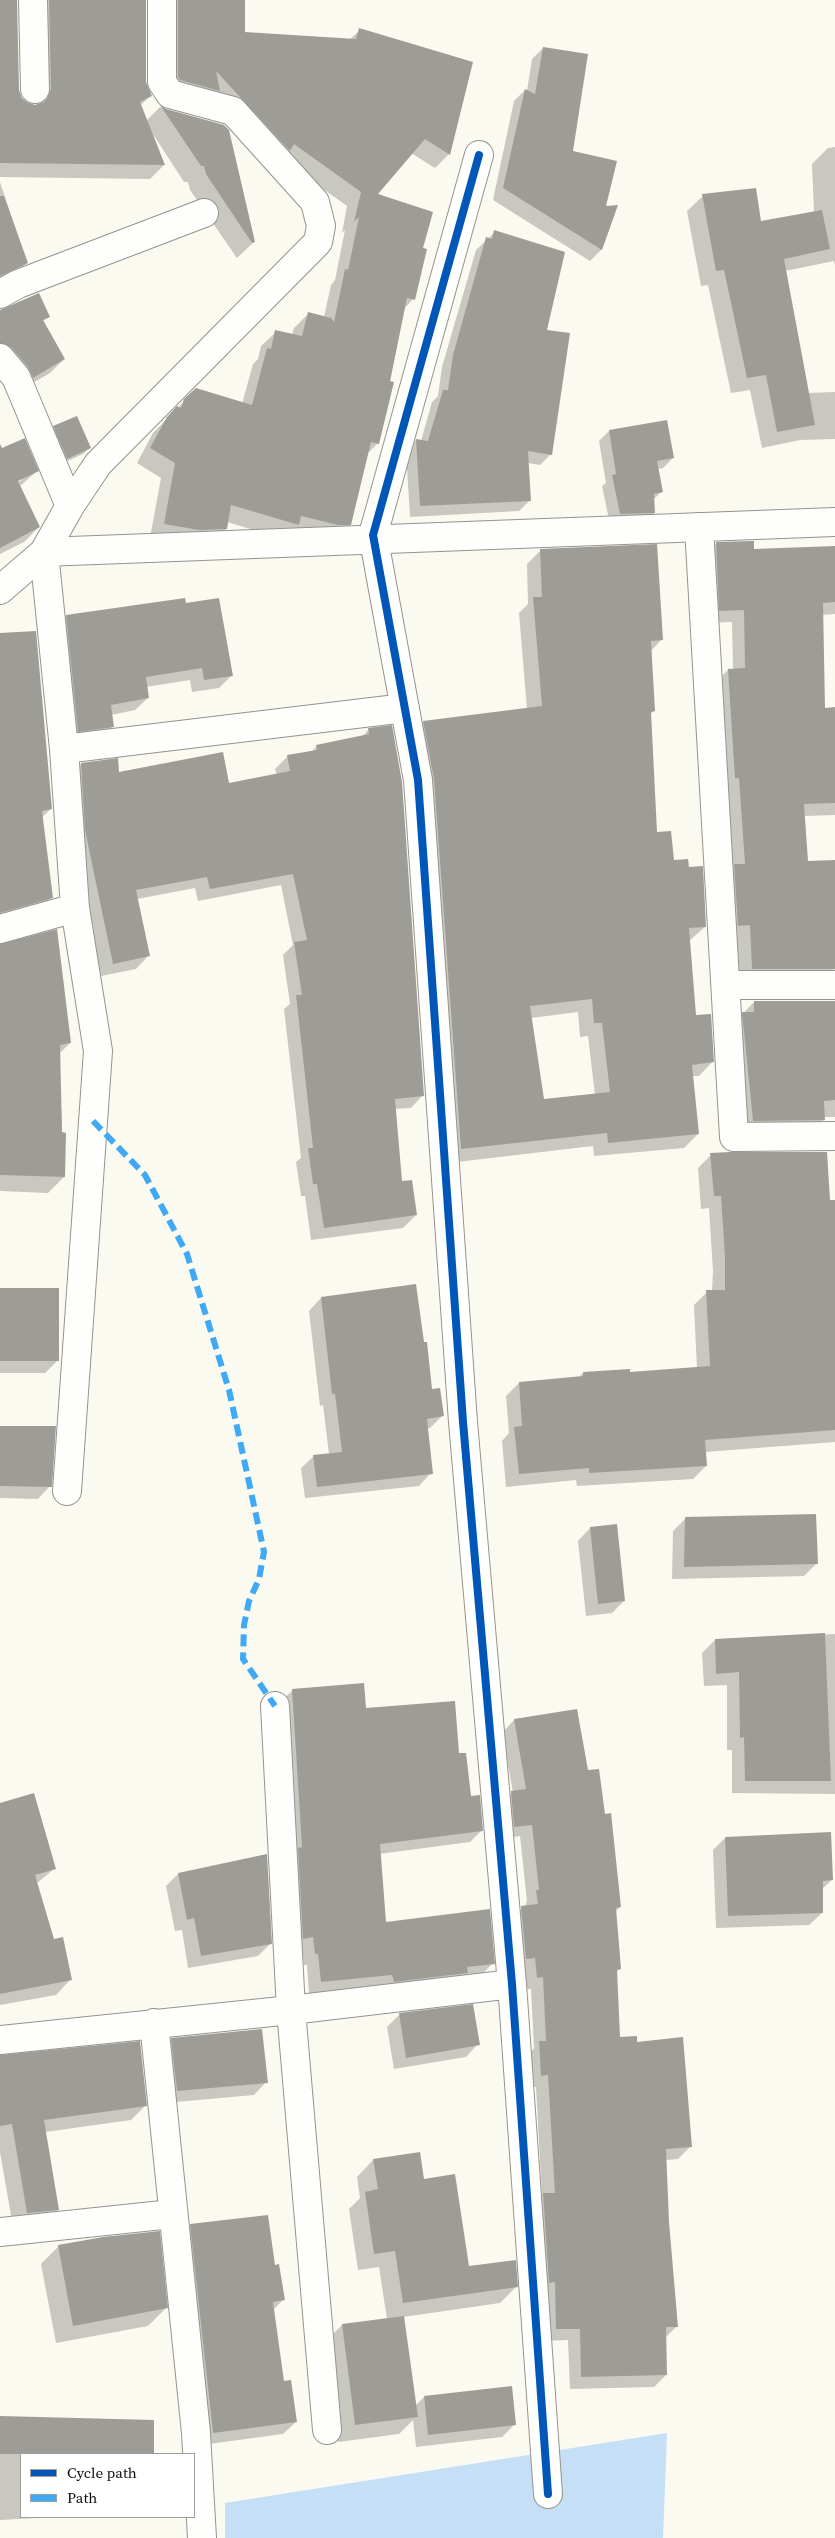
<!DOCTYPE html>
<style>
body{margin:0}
#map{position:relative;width:835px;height:2538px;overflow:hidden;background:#fbfaf0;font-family:"Source Serif 4",serif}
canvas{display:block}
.legend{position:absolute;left:20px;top:2453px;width:175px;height:65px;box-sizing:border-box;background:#fff;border:1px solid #9e9e9e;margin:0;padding:6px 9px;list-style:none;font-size:15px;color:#0c0c0c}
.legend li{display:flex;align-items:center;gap:10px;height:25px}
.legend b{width:25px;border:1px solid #9e9e9e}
</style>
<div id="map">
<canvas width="835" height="2538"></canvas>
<ul class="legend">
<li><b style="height:6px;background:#0057b8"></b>Cycle path</li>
<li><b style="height:6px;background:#3fa9f5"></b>Path</li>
</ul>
</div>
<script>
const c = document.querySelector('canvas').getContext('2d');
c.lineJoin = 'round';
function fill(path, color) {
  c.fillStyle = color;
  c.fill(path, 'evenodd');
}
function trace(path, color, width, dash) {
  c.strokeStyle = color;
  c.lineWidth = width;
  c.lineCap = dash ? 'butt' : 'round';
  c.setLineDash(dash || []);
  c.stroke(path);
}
fill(new Path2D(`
 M 667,2433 L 663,2538 L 225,2538 L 225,2503 Z`), '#c4dff6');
fill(new Path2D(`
 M 0,0 L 16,0 L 18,90 L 21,98 L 26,104 L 36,105 L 35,14 L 24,0 L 145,0 L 145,82 L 151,95 L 140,106 L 146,121 L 160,107 L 165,110 L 224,126 L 254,242 L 237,258 L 190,190 L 188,182 L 184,182 L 153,134 L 164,165 L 150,179 L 0,177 Z
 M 153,0 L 244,0 L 244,33 L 349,40 L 360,30 L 449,154 L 435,168 L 411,153 L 376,195 L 421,249 L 413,299 L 404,309 L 378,443 L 367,454 L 350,524 L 336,539 L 284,539 L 227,522 L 226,529 L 211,543 L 150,538 L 161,478 L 137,463 L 153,433 L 196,389 L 242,404 L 253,364 L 258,359 L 261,346 L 276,332 L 292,335 L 294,328 L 308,314 L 324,317 L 331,285 L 335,280 L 345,230 L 342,233 L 347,206 L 281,159 L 212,97 L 165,94 Z
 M 543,48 L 572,152 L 605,207 L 616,206 L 601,250 L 590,261 L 493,200 L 514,101 L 525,90 L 527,91 L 532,59 Z
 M 835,147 L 835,265 L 834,261 L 785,271 L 807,393 L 835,392 L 835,439 L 800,440 L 762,448 L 750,390 L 731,393 L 708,285 L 701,286 L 687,211 L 703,196 L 760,223 L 814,212 L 812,164 L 828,148 Z
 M 0,182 L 27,263 L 12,277 L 0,283 Z
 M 495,232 L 545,331 L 551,454 L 540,465 L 528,463 L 530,500 L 519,511 L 410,517 L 406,451 L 416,440 L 421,441 L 432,402 L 438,396 L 442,367 L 476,250 Z
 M 0,311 L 48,317 L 42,322 L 64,359 L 50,373 L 19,391 L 0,365 Z
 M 666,421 L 673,458 L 663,468 L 658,469 L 662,491 L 653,500 L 654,513 L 644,523 L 610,524 L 602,486 L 606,483 L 599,441 L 609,431 Z
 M 54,427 L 89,448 L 83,454 L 61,464 L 48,433 Z
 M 0,450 L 37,471 L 19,487 L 38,528 L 24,542 L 0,554 ZM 22,478 L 22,480 L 12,485 Z
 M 752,542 L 753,551 L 835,547 L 835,614 L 822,615 L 823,709 L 835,709 L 835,815 L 804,816 L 807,862 L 835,861 L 834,969 L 821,982 L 740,982 L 737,937 L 725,938 L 715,683 L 728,670 L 733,670 L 732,622 L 707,623 L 703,557 L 716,544 Z
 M 541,550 L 662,639 L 651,651 L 654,711 L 650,714 L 655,834 L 672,862 L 705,927 L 689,941 L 695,1017 L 713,1061 L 699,1076 L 692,1076 L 698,1134 L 684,1148 L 594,1156 L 593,1146 L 448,1163 L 409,736 L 424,722 L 527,709 L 519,613 L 528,604 L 527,564 ZM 578,1012 L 580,1037 L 588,1036 L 595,1095 L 543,1100 L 531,1018 Z
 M 185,605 L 232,675 L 219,688 L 192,692 L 190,680 L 146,687 L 148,698 L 135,710 L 111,715 L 112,727 L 100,739 L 66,743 L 54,628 L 67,616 Z
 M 0,634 L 51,809 L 41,818 L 51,898 L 36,913 L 0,923 Z
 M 369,729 L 423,1095 L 411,1108 L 394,1109 L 401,1183 L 416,1215 L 403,1228 L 311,1240 L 305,1196 L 301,1196 L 296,1162 L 301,1158 L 284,1009 L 290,1004 L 283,955 L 293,945 L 281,885 L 198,901 L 195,888 L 137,899 L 148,956 L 136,969 L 101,976 L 73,843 L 69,776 L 81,764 L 118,774 L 228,785 L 277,775 L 275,769 L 288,756 L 311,752 L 317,746 L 362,737 Z
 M 0,945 L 70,1043 L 59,1054 L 64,1177 L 48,1193 L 0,1191 Z
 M 835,1001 L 835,1117 L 824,1117 L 824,1120 L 811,1133 L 740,1134 L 730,1027 L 754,1002 Z
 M 711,1155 L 829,1202 L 835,1201 L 835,1442 L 705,1452 L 706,1466 L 693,1479 L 577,1486 L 576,1480 L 506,1487 L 502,1441 L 509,1433 L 506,1396 L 519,1383 L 579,1377 L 583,1373 L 629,1374 L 697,1369 L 694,1305 L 707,1292 L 712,1291 L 713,1271 L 709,1208 L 701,1209 L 698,1168 Z
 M 415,1286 L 431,1391 L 442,1416 L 430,1428 L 426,1429 L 431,1473 L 419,1486 L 305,1498 L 301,1468 L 314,1456 L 329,1454 L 323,1405 L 320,1406 L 309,1311 L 321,1298 Z
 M 0,1289 L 57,1361 L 45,1373 L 0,1373 Z
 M 0,1427 L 50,1486 L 38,1499 L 0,1498 Z
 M 685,1519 L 817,1563 L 804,1576 L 672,1579 L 673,1531 Z
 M 590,1528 L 624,1601 L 612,1613 L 586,1616 L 578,1541 Z
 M 835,1634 L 835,1794 L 732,1793 L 732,1750 L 727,1750 L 727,1685 L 704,1686 L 702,1653 L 715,1640 Z
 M 292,1691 L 365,1710 L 458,1755 L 482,1830 L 470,1842 L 379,1854 L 385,1923 L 493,1963 L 481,1975 L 309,1994 L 307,1965 L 304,1965 L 302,1948 L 292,1950 L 280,1702 Z
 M 514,1720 L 587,1772 L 604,1815 L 620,1907 L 615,1912 L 620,1969 L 615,1973 L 618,2038 L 636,2043 L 690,2147 L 678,2159 L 666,2160 L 668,2222 L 677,2326 L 665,2338 L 666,2375 L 654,2387 L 570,2389 L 568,2340 L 544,2341 L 532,2207 L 542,2196 L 536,2087 L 529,2087 L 528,2055 L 534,2048 L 531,1989 L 525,1989 L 509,1919 L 525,1906 L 527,1901 L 520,1836 L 502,1839 L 499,1804 L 513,1792 L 502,1733 Z
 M 0,1804 L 55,1868 L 36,1884 L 53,1940 L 70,1980 L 56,1995 L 0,2005 Z
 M 725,1838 L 832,1880 L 821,1890 L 822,1913 L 809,1925 L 716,1928 L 713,1850 Z
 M 178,1874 L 271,1943 L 258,1956 L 188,1968 L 182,1930 L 175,1931 L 166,1886 Z
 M 400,2014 L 478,2044 L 466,2057 L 394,2069 L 387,2027 Z
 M 172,2039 L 266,2082 L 254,2095 L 165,2103 L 159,2052 Z
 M 0,2057 L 145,2106 L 131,2120 L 45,2132 L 58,2210 L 43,2224 L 13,2227 L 0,2152 Z
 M 419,2154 L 423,2181 L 468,2267 L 516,2287 L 500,2303 L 403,2317 L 415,2406 L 424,2397 L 514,2425 L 502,2437 L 416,2447 L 413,2420 L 399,2434 L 338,2442 L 324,2343 L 342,2325 L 387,2319 L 379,2267 L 358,2270 L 349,2209 L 360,2198 L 357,2177 L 373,2160 Z
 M 191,2225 L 274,2266 L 283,2300 L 273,2310 L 283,2382 L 296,2422 L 283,2434 L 201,2445 L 178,2237 Z
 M 59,2246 L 166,2308 L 148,2326 L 56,2343 L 41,2264 Z
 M 0,2418 L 153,2421 L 153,2454 L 21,2454 L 21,2517 L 55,2517 L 0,2520 Z`), '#0003');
fill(new Path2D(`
 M 0,0 L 17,0 L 19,90 L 22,98 L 27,102 L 35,105 L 44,102 L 48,97 L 51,89 L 49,0 L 146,0 L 146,82 L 152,96 L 140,102 L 165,165 L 0,163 Z
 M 178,0 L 245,0 L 245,32 L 356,39 L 359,28 L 473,62 L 450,155 L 425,139 L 378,194 L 433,212 L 423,248 L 427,249 L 415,300 L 407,298 L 390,381 L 394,382 L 379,444 L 371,442 L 351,525 L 338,525 L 301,516 L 299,525 L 231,505 L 227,529 L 199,530 L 164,524 L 175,463 L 150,448 L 167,417 L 177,406 L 181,408 L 184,399 L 196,388 L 252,405 L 267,348 L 271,349 L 275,330 L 302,336 L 308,312 L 331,318 L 334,322 L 345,269 L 348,270 L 359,217 L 354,222 L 361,192 L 294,144 L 290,151 L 216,71 L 220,91 L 180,80 L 178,77 Z
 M 543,47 L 588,54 L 573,151 L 617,161 L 606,206 L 618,205 L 602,250 L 503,188 L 525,89 L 535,94 Z
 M 160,105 L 166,109 L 224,125 L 229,130 L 255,242 L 252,243 L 206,174 L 204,166 L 201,166 Z
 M 756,188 L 761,221 L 822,210 L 830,249 L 784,259 L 815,425 L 777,432 L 766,375 L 747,378 L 724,270 L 716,271 L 702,194 Z
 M 0,196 L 4,196 L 28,263 L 0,276 Z
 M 494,230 L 565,252 L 547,330 L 570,333 L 552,455 L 528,451 L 531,501 L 420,506 L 416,439 L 428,441 L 443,390 L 448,390 L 453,355 L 486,237 L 492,239 Z
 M 39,293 L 50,317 L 43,320 L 65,359 L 33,378 L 28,367 L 12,348 L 0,343 L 0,310 Z
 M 77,416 L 91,448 L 67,459 L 53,426 Z
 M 667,420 L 674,458 L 657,461 L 663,492 L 654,494 L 655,513 L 620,514 L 612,475 L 616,474 L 609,430 Z
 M 25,438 L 39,471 L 18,481 L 40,527 L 0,548 L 0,444 L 2,448 Z
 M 754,541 L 754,549 L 835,546 L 835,602 L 823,603 L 825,708 L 835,707 L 835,803 L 804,804 L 808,861 L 835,860 L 835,969 L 752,969 L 750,925 L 738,926 L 734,864 L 745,864 L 739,778 L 735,778 L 728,669 L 745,668 L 744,610 L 719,611 L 716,542 Z
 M 657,544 L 663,640 L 651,641 L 655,711 L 651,712 L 657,832 L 671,831 L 674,860 L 688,859 L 689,867 L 703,866 L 706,927 L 689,928 L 696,1015 L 711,1014 L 714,1062 L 692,1065 L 699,1134 L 608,1143 L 607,1133 L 461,1149 L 434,779 L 423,721 L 542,706 L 533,597 L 542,597 L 540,549 ZM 592,999 L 594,1023 L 602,1023 L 610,1092 L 544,1099 L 530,1006 Z
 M 185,598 L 186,603 L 219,598 L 233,676 L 204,680 L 202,668 L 146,677 L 149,698 L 111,705 L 114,727 L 78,732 L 66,615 Z
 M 36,631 L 52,809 L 42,811 L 53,898 L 0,913 L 0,633 Z
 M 392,725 L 402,782 L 424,1096 L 395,1099 L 402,1181 L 412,1180 L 417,1215 L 324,1228 L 317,1184 L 313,1184 L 308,1148 L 313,1148 L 296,995 L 302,995 L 294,942 L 307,940 L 293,874 L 210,889 L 207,877 L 136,890 L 150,956 L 113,964 L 85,830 L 81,763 L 118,758 L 119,772 L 223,752 L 229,783 L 290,771 L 287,755 L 317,750 L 316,745 L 369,734 L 368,728 Z
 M 57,929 L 71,1043 L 60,1045 L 62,1132 L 66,1133 L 65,1177 L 0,1175 L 0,944 Z
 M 754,1001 L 835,1001 L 835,1100 L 824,1101 L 825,1120 L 753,1121 L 742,1012 L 754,1012 Z
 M 731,1152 L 827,1152 L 830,1200 L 835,1200 L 835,1430 L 705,1440 L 707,1466 L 589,1473 L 589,1468 L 519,1474 L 514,1427 L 522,1426 L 519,1382 L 583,1376 L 583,1372 L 630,1369 L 630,1372 L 710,1366 L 706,1290 L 725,1290 L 725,1257 L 721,1196 L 714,1196 L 710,1153 Z
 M 416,1284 L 424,1342 L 427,1342 L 432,1389 L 440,1388 L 444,1416 L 427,1419 L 433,1474 L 317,1487 L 313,1455 L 342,1452 L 335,1394 L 332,1394 L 321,1297 Z
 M 0,1288 L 59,1288 L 59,1361 L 0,1361 Z
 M 0,1426 L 56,1426 L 52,1487 L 0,1486 Z
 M 816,1514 L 818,1564 L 684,1567 L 685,1517 Z
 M 617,1524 L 625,1601 L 598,1604 L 590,1527 Z
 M 825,1633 L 831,1781 L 745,1781 L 744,1737 L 740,1738 L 739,1672 L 716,1674 L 715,1639 Z
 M 364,1683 L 366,1708 L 455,1701 L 459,1753 L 466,1753 L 471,1796 L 480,1795 L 483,1831 L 380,1844 L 386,1922 L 490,1909 L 495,1964 L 467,1967 L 468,1973 L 394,1982 L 392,1975 L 321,1982 L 318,1954 L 315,1954 L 313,1937 L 303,1939 L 298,1848 L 302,1847 L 292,1689 Z
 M 577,1709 L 588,1770 L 599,1769 L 605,1814 L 611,1813 L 621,1907 L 616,1908 L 621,1969 L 617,1970 L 620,2037 L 637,2036 L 637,2042 L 683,2037 L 692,2147 L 666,2149 L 669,2222 L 678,2327 L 666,2327 L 667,2375 L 581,2377 L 580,2329 L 556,2329 L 555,2282 L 549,2283 L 543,2193 L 555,2193 L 548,2075 L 541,2076 L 539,2041 L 546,2041 L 543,1977 L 537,1978 L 535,1958 L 526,1959 L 521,1906 L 538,1904 L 536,1890 L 539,1890 L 532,1825 L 514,1827 L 511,1791 L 526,1789 L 514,1719 Z
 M 34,1793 L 56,1869 L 35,1875 L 54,1939 L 63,1937 L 72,1980 L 0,1994 L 0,1803 Z
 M 831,1832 L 833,1880 L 823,1881 L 823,1913 L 728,1916 L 725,1837 Z
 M 267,1854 L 272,1944 L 201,1956 L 194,1918 L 187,1920 L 178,1873 Z
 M 473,2004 L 480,2045 L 406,2058 L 399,2013 Z
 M 262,2029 L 268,2083 L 177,2091 L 171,2038 Z
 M 140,2041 L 147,2106 L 44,2120 L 59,2210 L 27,2213 L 12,2124 L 0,2126 L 0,2055 Z
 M 420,2152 L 424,2179 L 455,2174 L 469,2266 L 516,2260 L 518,2287 L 403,2303 L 395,2251 L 374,2254 L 365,2192 L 378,2189 L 373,2159 Z
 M 268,2215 L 275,2265 L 279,2264 L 285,2300 L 273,2302 L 284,2381 L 291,2380 L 297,2422 L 213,2433 L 190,2224 Z
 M 160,2231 L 168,2308 L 73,2326 L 58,2245 L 103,2237 Z
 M 404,2316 L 418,2417 L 355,2425 L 342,2324 Z
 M 512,2386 L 516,2425 L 428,2435 L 424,2396 Z
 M 0,2416 L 154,2420 L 154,2454 L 0,2454 Z`), '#9e9c96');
const street = new Path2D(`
 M 33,0 L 35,89
 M 479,155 L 373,535 L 418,780 L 463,1422 L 512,1984 L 548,2494
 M 0,294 L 18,284 L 204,213
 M 0,358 L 16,377 L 70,506
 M 699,527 L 734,1137 L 835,1136
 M 44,552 L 64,749 L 75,908 L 98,1051 L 67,1491
 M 44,552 L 835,522
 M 0,590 L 44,552 L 70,506 L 98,464 L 318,242 L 321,226 L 315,202 L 233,111 L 170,94 L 162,82 L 162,0
 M 64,749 L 405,708
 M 0,929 L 75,908
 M 726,985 L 835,985
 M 275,1706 L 291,2010 L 327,2430
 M 154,2023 L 196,2433 L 202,2538
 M 0,2040 L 291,2010 L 512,1984
 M 0,2232 L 172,2214`);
trace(street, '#94938f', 30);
trace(street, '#fefefd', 28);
trace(new Path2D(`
 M 93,1121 L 145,1175 L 187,1254 L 229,1390 L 264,1552 L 259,1579 L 249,1601 L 244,1625 L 243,1659 L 275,1706`), '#3fa9f5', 6, [12, 6]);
trace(new Path2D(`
 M 479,155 L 373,535 L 418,780 L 463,1422 L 512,1984 L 548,2494`), '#0057b8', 8);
</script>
